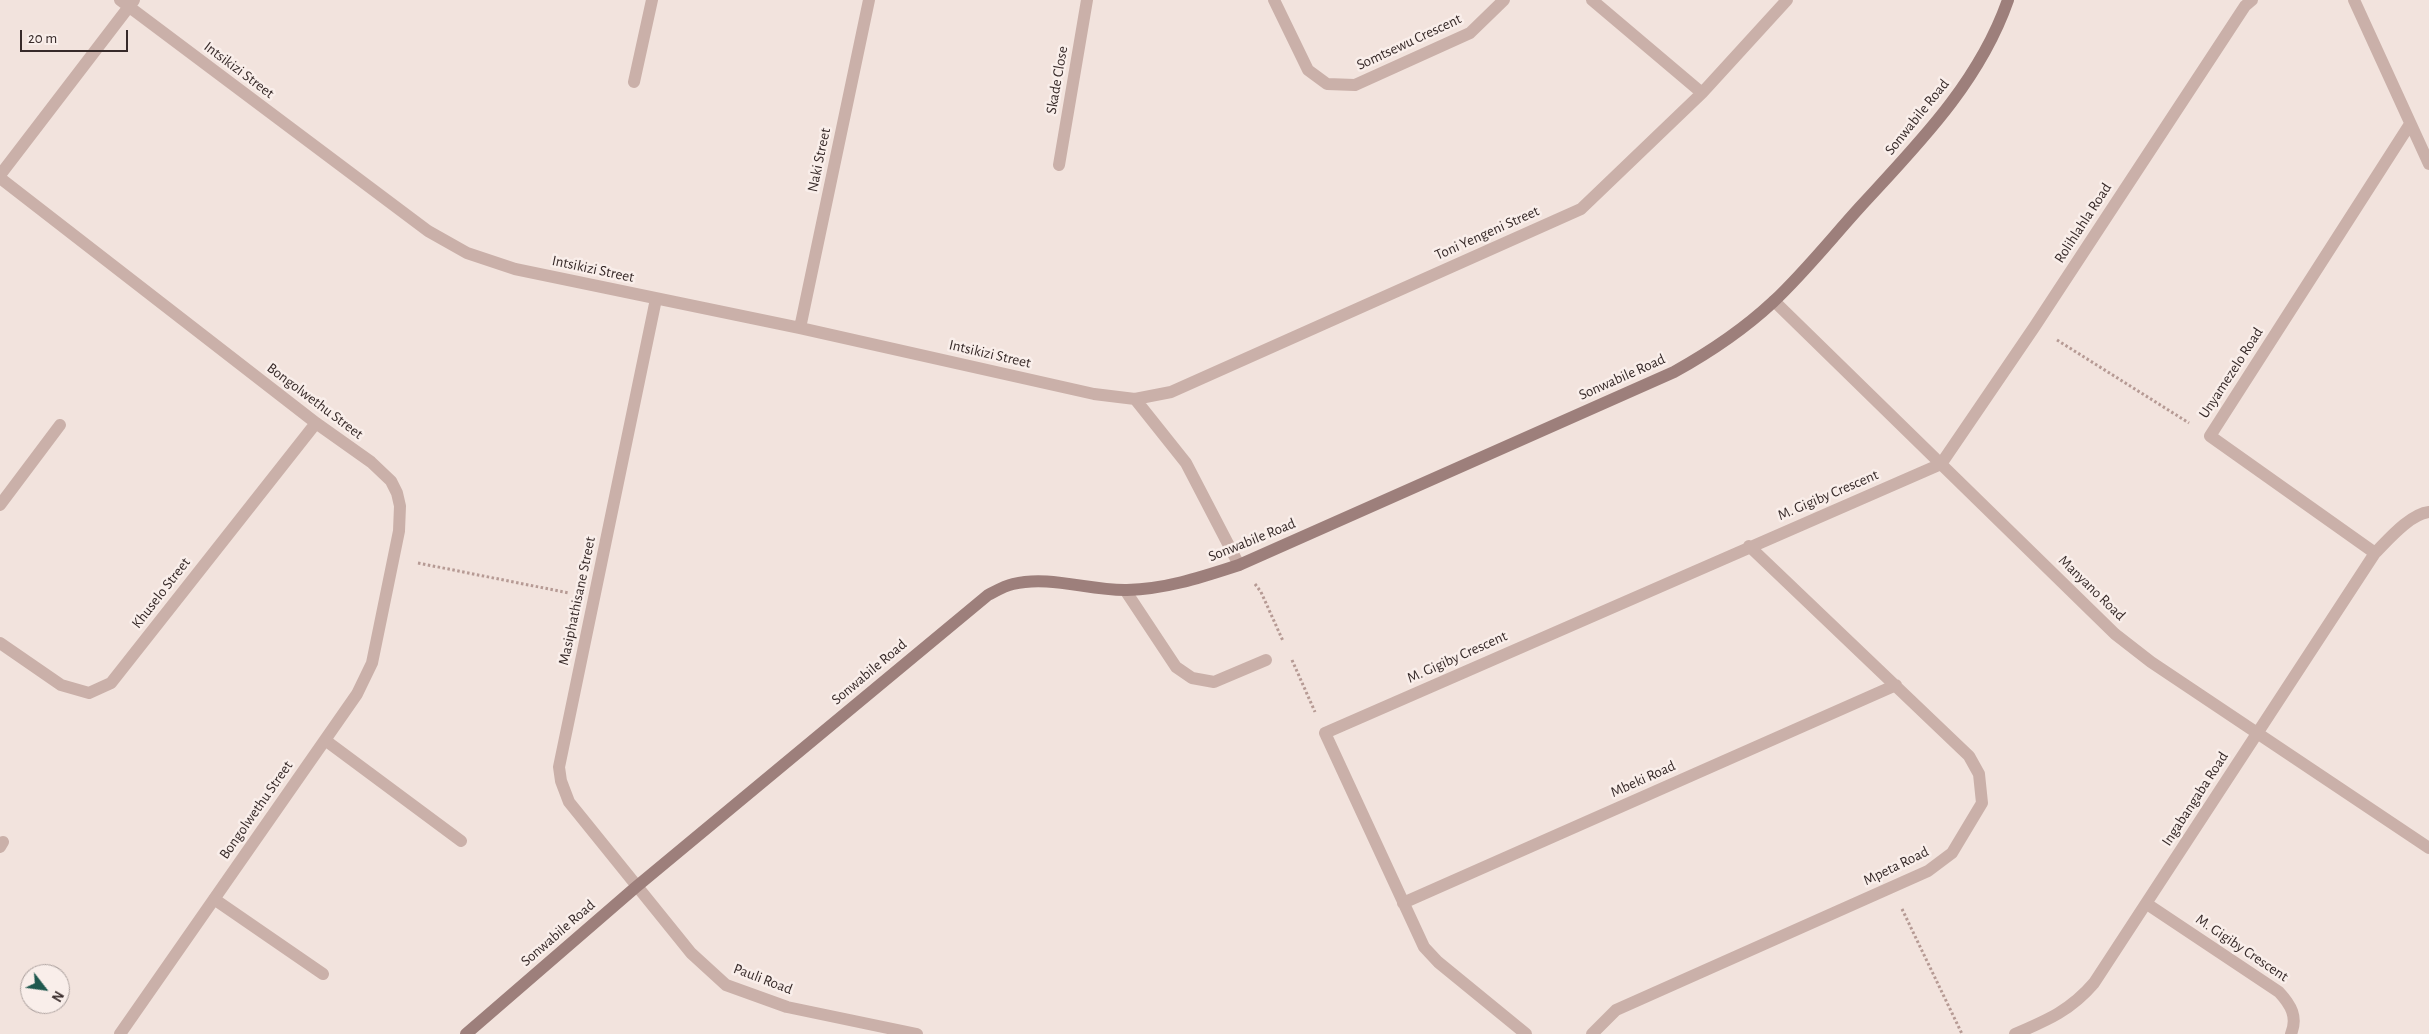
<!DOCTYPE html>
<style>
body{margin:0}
#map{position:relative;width:2429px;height:1034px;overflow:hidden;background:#f2e3dd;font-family:"Alegreya Sans",sans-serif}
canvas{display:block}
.north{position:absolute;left:20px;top:964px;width:50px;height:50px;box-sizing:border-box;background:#f9eeea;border:1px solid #aba09d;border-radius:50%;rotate:120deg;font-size:14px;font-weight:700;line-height:20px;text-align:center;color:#372a29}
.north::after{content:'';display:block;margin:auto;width:18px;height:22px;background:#1f584e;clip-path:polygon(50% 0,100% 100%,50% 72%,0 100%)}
.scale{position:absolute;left:20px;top:30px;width:108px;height:22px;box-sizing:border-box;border:2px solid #372a29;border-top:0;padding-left:6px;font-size:15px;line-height:18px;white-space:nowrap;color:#372a29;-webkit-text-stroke:4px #f9eeea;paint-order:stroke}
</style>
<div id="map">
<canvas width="2429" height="1034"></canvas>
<div class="north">N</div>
<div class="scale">20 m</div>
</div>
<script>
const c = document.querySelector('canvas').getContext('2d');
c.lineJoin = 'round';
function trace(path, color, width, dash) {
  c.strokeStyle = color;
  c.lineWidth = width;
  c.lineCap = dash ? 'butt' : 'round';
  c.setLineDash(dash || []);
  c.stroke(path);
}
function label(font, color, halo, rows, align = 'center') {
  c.font = font + ' "Alegreya Sans",sans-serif';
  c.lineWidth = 5;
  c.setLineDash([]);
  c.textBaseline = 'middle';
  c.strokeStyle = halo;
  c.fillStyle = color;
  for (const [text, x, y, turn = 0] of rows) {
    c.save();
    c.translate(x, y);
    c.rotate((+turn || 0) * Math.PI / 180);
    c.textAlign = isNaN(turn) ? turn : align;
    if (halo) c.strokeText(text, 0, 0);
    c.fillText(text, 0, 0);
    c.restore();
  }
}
trace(new Path2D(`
 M 2057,340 L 2189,423
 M 418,563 L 569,593
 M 1255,584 L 1261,592 L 1283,641
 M 1292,660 L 1315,712
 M 1902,909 L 1962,1034`), '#b69a94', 3, [2.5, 2.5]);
trace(new Path2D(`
 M 1125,590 L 1176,667 L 1192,678 L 1214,682 L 1266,660`), '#cab0a9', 12);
trace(new Path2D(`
 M 120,0 L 428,231 L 467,253 L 515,269 L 800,328 L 1094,394 L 1135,399 L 1171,392 L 1581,209 L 1702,93 L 1787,0
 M 1274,0 L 1308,70 L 1327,84 L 1355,85 L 1470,33 L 1504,0
 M 1592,0 L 1702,93
 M 2354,0 L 2429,164
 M 634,82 L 652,0
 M 1059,165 L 1087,0
 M 0,175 L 134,0
 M 0,178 L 316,423 L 371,462 L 391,481 L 397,493 L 400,506 L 399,531 L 372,663 L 357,694 L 120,1034
 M 656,299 L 559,767 L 561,781 L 569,802 L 691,953 L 726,985 L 787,1007 L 917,1034
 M 1774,301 L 2115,634 L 2151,662 L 2429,848
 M 800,328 L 869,0
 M 1135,399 L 1186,463 L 1239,565
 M 0,505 L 60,425
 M 2375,553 L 2210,436 L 2410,124
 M 0,643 L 61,685 L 89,693 L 111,683 L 316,423
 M 325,740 L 461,841
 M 0,847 L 3,842
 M 214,899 L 323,974
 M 1403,903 L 1896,685
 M 2147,904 L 2279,992 C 2291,1005 2298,1017 2291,1034
 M 1526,1034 L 1438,962 L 1424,947 L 1325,733 L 1941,464 L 2035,326 L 2245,6 L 2252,0
 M 1592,1034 L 1616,1010 L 1928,871 L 1952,853 L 1982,803 L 1979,774 L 1969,756 L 1749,546
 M 2015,1034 C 2048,1020 2071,1010 2094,983 L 2375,553 C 2388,540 2410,514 2429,512`), '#cab0a9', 12);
trace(new Path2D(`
 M 466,1034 L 636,887 L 988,595 C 996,591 1004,586 1013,584 C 1050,575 1090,591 1127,590 C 1167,589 1202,577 1239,565 L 1674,372 C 1710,352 1743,330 1773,302 C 1804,273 1831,239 1860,207 C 1918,144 1979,83 2008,0`), '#9d7f7b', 12);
label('15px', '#372a29', '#f9eeea', [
 ["Somtsewu Crescent",1409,42,-25],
 ["Intsikizi Street",239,70,37],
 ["Skade Close",1057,80,-80],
 ["Sonwabile Road",1917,117,-51],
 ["Naki Street",819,160,-78],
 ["Rolihlahla Road",2083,223,-57],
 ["Toni Yengeni Street",1487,233,-24],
 ["Intsikizi Street",593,269,12],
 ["Intsikizi Street",990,354,13],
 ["Unyamezelo Road",2231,373,-57],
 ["Sonwabile Road",1622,377,-24],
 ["Bongolwethu Street",315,401,37],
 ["M. Gigiby Crescent",1828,495,-23],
 ["Sonwabile Road",1252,540,-22],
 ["Manyano Road",2092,588,44],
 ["Khuselo Street",161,593,-52],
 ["Masiphathisane Street",577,601,-78],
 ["M. Gigiby Crescent",1457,657,-24],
 ["Sonwabile Road",869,672,-40],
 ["Mbeki Road",1643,779,-24],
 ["Ingabangaba Road",2195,799,-57],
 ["Bongolwethu Street",256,810,-55],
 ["Mpeta Road",1896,866,-26],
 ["Sonwabile Road",558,933,-41],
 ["M. Gigiby Crescent",2242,948,34],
 ["Pauli Road",763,979,21]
]);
</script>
